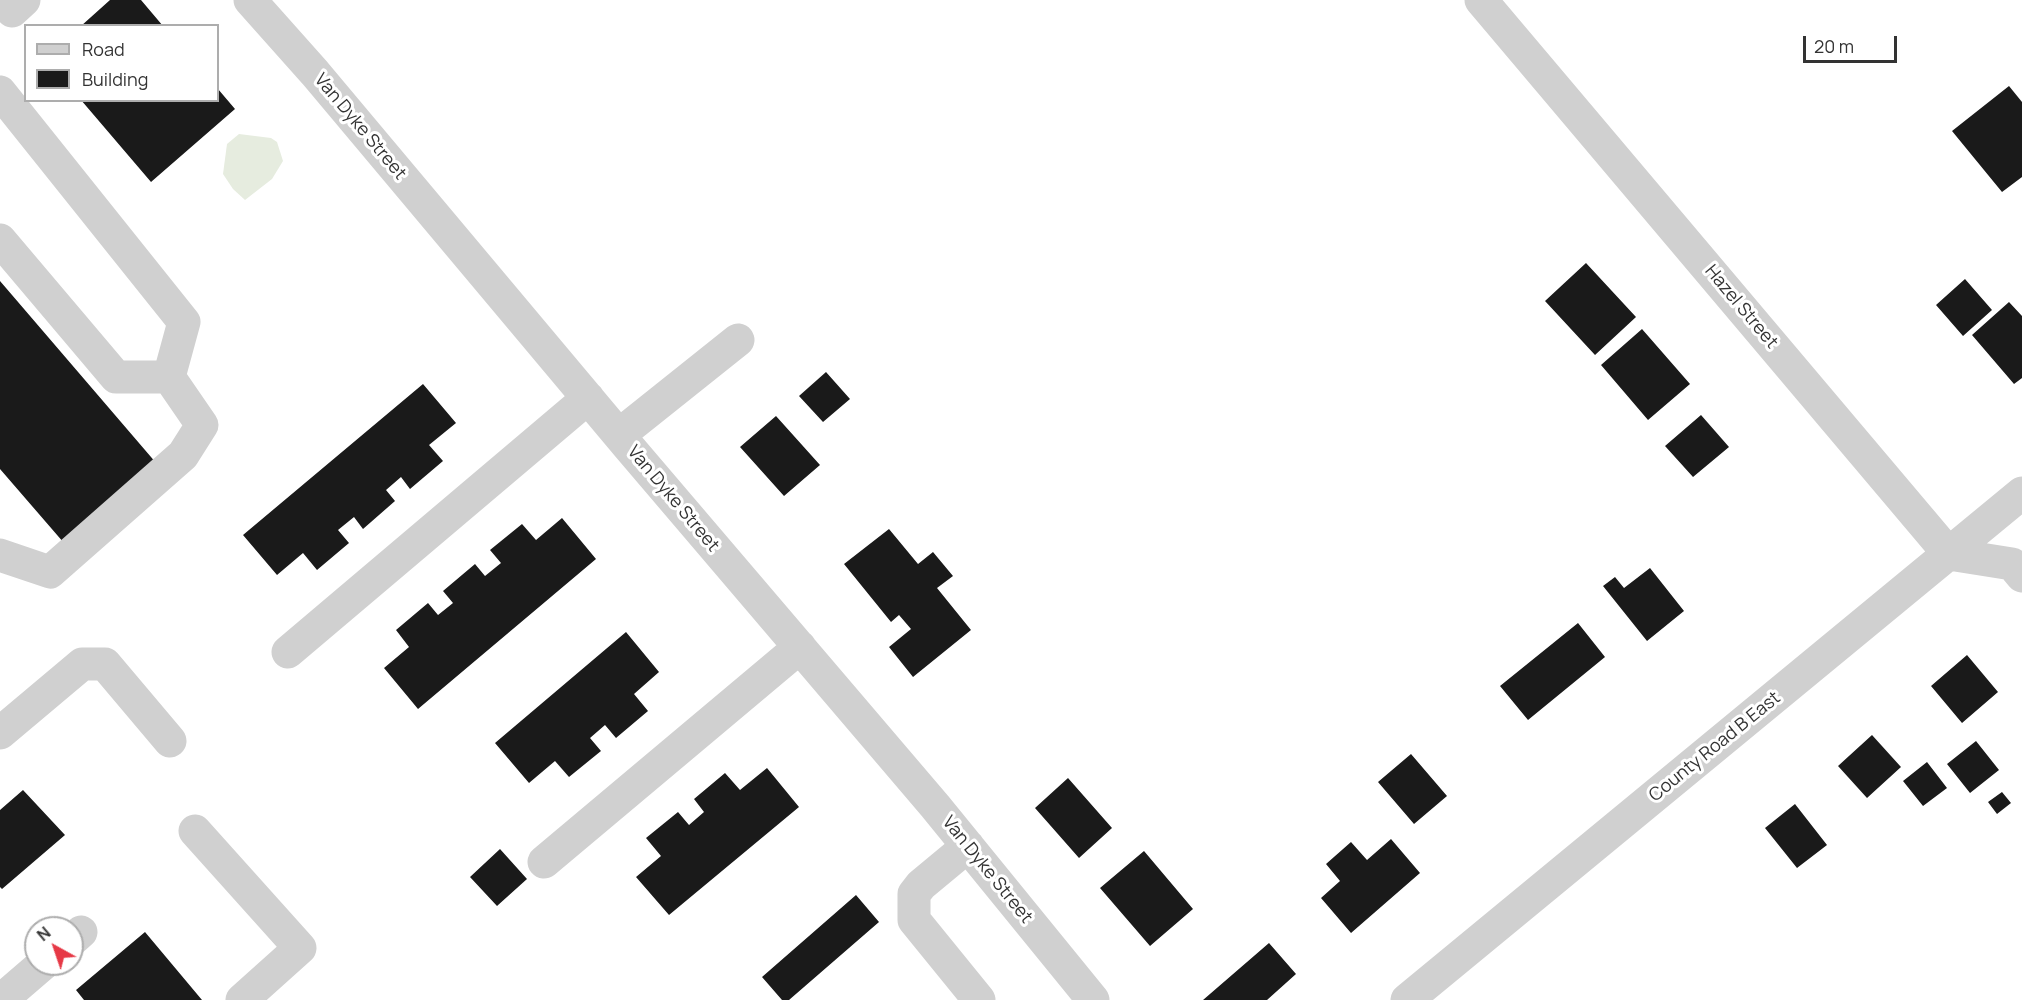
<!DOCTYPE html>
<style>
body{margin:0}
#map{position:relative;width:2022px;height:1000px;overflow:hidden;background:#fff;font-family:Manrope,sans-serif}
canvas{display:block}
.legend{position:absolute;left:24px;top:24px;width:195px;height:78px;box-sizing:border-box;background:#fff;border:2px solid #adadad;margin:0;padding:8px 10px;list-style:none;font-size:18px;color:#333}
.legend li{display:flex;align-items:center;gap:12px;height:30px}
.legend b{width:30px;border:2px solid #adadad}
.north{position:absolute;left:24px;top:916px;width:60px;height:60px;box-sizing:border-box;background:#fff;border:2px solid #adadad;border-radius:50%;rotate:320deg;font-size:16px;font-weight:700;line-height:24px;text-align:center;color:#333}
.north::after{content:'';display:block;margin:auto;width:21px;height:27px;background:#e63946;clip-path:polygon(50% 0,100% 100%,50% 72%,0 100%)}
.scale{position:absolute;left:1803px;top:36px;width:94px;height:27px;box-sizing:border-box;border:3px solid #333;border-top:0;padding-left:8px;font-size:18px;line-height:21px;white-space:nowrap;color:#333;-webkit-text-stroke:4px #fff;paint-order:stroke}
</style>
<div id="map">
<canvas width="2022" height="1000"></canvas>
<ul class="legend">
<li><b style="height:8px;background:#d0d0d0"></b>Road</li>
<li><b style="height:16px;background:#1a1a1a"></b>Building</li>
</ul>
<div class="north">N</div>
<div class="scale">20 m</div>
</div>
<script>
const c = document.querySelector('canvas').getContext('2d');
c.lineJoin = 'round';
function fill(path, color) {
  c.fillStyle = color;
  c.fill(path, 'evenodd');
}
function trace(path, color, width, dash) {
  c.strokeStyle = color;
  c.lineWidth = width;
  c.lineCap = dash ? 'butt' : 'round';
  c.setLineDash(dash || []);
  c.stroke(path);
}
function label(font, color, halo, rows, align = 'center') {
  c.font = font + ' Manrope,sans-serif';
  c.lineWidth = 6;
  c.setLineDash([]);
  c.textBaseline = 'middle';
  c.strokeStyle = halo;
  c.fillStyle = color;
  for (const [text, x, y, turn = 0] of rows) {
    c.save();
    c.translate(x, y);
    c.rotate((+turn || 0) * Math.PI / 180);
    c.textAlign = isNaN(turn) ? turn : align;
    if (halo) c.strokeText(text, 0, 0);
    c.fillText(text, 0, 0);
    c.restore();
  }
}
fill(new Path2D(`
 M 239,134 L 271,138 L 277,142 L 283,161 L 272,179 L 245,200 L 233,189 L 223,174 L 227,144 Z`), '#e6ecdf');
fill(new Path2D(`
 M 110,0 L 141,0 L 163,26 L 81,26 Z
 M 2009,86 L 2022,102 L 2022,177 L 2002,192 L 1952,131 Z
 M 218,89 L 235,109 L 151,182 L 81,100 L 218,100 Z
 M 1586,263 L 1636,317 L 1595,355 L 1545,301 Z
 M 1965,279 L 1992,310 L 1963,336 L 1936,305 Z
 M 0,281 L 157,464 L 64,543 L 0,469 Z
 M 2009,302 L 2022,316 L 2022,378 L 2014,384 L 1972,335 Z
 M 1642,329 L 1690,384 L 1648,420 L 1601,365 Z
 M 826,372 L 850,399 L 823,422 L 799,396 Z
 M 423,384 L 456,423 L 429,445 L 443,461 L 410,489 L 401,477 L 386,490 L 395,501 L 363,529 L 354,517 L 338,530 L 349,543 L 317,570 L 303,553 L 277,575 L 243,535 Z
 M 1701,415 L 1729,447 L 1693,477 L 1665,446 Z
 M 776,416 L 820,465 L 784,496 L 740,447 Z
 M 562,518 L 596,559 L 418,709 L 384,668 L 409,647 L 396,630 L 428,603 L 438,615 L 453,603 L 443,591 L 475,564 L 485,576 L 501,563 L 490,550 L 522,524 L 536,540 Z
 M 889,529 L 918,564 L 933,552 L 953,576 L 937,588 L 971,630 L 913,677 L 889,647 L 911,629 L 899,615 L 891,622 L 844,564 Z
 M 1650,568 L 1684,611 L 1647,641 L 1603,586 L 1615,577 L 1624,588 Z
 M 1578,623 L 1605,657 L 1528,720 L 1500,686 Z
 M 626,632 L 659,672 L 634,694 L 648,711 L 616,738 L 605,725 L 590,738 L 601,751 L 569,777 L 555,761 L 529,783 L 495,743 Z
 M 1967,655 L 1998,692 L 1962,723 L 1931,686 Z
 M 1872,735 L 1901,767 L 1867,798 L 1838,766 Z
 M 1976,741 L 1999,770 L 1970,793 L 1947,764 Z
 M 1411,754 L 1447,796 L 1414,824 L 1378,782 Z
 M 1927,762 L 1947,788 L 1923,806 L 1903,781 Z
 M 767,768 L 799,807 L 669,915 L 636,877 L 661,856 L 646,838 L 678,812 L 689,825 L 704,812 L 694,799 L 725,773 L 740,790 Z
 M 1068,778 L 1112,828 L 1079,858 L 1035,808 Z
 M 23,790 L 65,835 L 2,889 L 0,887 L 0,810 Z
 M 2002,792 L 2011,803 L 1997,814 L 1988,802 Z
 M 1795,804 L 1827,845 L 1797,868 L 1765,828 Z
 M 1391,839 L 1420,873 L 1351,933 L 1321,898 L 1340,881 L 1326,864 L 1351,842 L 1367,860 Z
 M 500,849 L 527,879 L 497,906 L 470,877 Z
 M 1144,851 L 1193,909 L 1150,946 L 1100,888 Z
 M 856,895 L 879,922 L 789,1000 L 782,1000 L 762,977 Z
 M 145,932 L 202,1000 L 84,1000 L 76,990 Z
 M 1269,943 L 1296,974 L 1267,1000 L 1203,1000 Z`), '#1a1a1a');
trace(new Path2D(`
 M 250,0 L 315,73 L 628,446 L 935,806 L 1093,1000
 M 1481,0 L 1949,554 L 2012,564 L 2022,576
 M 12,11 L 24,0
 M 0,92 L 184,322 L 169,377 L 202,425 L 183,455 L 50,572 L 0,555
 M 0,240 L 116,377 L 169,377
 M 619,435 L 738,340
 M 288,652 L 588,398
 M 0,733 L 82,664 L 105,664 L 170,741
 M 195,831 L 300,948 L 242,1000
 M 968,846 L 921,885 L 914,894 L 914,920 L 979,1000
 M 544,862 L 800,647
 M 72,940 L 81,932
 M 7,995 L 43,964
 M 1407,1000 L 2022,493`), '#d0d0d0', 33);
label('18px', '#333', '#fff', [
 ["Van Dyke Street",360,127,50],
 ["Hazel Street",1741,307,50],
 ["Van Dyke Street",673,499,50],
 ["County Road B East",1715,747,-39],
 ["Van Dyke Street",987,870,51]
]);
</script>
